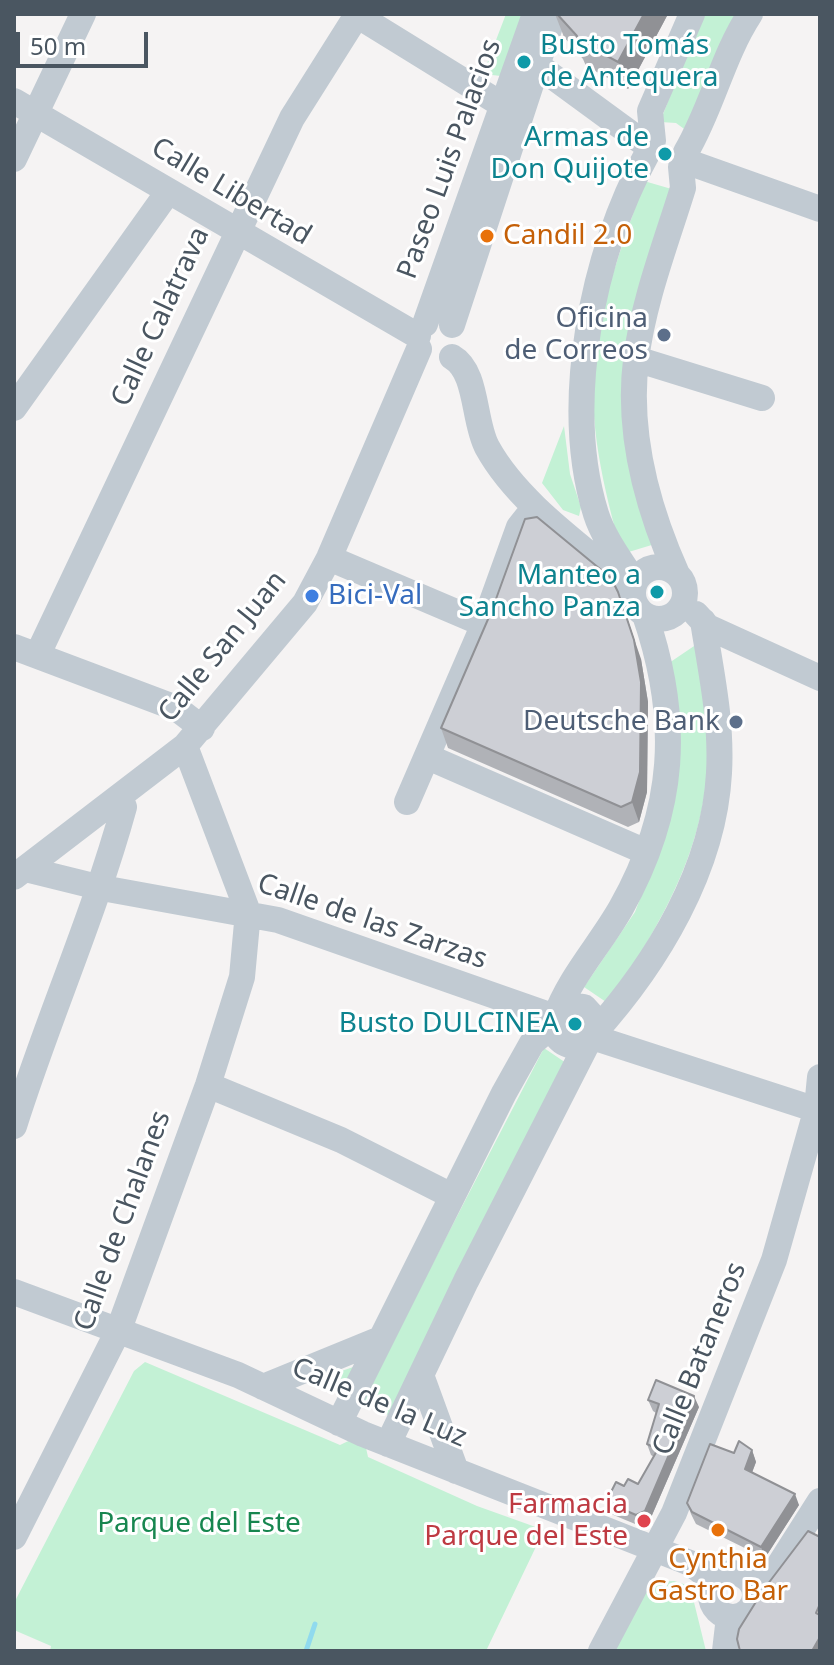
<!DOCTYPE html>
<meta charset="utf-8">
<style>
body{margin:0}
#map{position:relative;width:834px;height:1665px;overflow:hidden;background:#f5f3f3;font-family:"Noto Sans",sans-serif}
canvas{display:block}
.frame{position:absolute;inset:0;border:16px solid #4a5661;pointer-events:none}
.scale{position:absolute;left:16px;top:32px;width:132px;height:36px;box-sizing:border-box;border:4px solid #4a5661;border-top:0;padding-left:10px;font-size:24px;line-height:28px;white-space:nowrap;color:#4a5661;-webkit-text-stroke:6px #fff;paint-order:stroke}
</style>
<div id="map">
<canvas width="834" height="1665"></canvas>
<div class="frame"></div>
<div class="scale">50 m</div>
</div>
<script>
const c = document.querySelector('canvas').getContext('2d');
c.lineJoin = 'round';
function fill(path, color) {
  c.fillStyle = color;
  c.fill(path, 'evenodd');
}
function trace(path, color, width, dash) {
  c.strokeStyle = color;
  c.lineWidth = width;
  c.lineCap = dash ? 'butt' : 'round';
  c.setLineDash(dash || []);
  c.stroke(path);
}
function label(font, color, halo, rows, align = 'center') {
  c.font = font + ' "Noto Sans",sans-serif';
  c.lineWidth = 6;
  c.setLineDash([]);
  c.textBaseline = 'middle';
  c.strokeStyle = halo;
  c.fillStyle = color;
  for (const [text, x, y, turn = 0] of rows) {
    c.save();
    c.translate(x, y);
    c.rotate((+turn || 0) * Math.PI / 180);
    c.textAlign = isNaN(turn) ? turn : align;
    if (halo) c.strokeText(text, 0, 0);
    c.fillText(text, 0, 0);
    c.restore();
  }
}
fill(new Path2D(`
 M 506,14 L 526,14 L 501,76 L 483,74 Z
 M 702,14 L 745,14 L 687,131 L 676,123 L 660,122 Z
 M 644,181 L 675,190 L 638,304 L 655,544 L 622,554 C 604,489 587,422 595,353 C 602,295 626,237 644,181 Z
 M 564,426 L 570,474 L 581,507 L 579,516 L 563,510 L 542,483 Z
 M 697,644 C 701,678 709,715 708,749 C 708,847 660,924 609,1004 L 584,987 L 635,912 L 662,841 L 669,663 Z
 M 544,1048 L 569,1065 L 390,1416 L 361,1402 Z
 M 145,1362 L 340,1445 L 363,1434 L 368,1457 L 477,1506 L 544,1530 L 486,1651 L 50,1651 L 51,1646 L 14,1630 L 14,1603 L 134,1371 Z
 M 356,1366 L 341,1394 L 310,1382 Z
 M 674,1581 L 690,1586 L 706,1651 L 610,1651 L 652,1582 Z`), '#c3f1d5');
trace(new Path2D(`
 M 306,1651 L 315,1624`), '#90daee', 5);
trace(new Path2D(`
 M 355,14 L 504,106
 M 537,65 L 649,147
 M 14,101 L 418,336
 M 653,141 L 650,111 L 692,14
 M 686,152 C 712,108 722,57 750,14
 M 14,159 L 83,14
 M 685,161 L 820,209
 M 425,324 L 535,14
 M 452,325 L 554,14
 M 452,357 C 478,372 473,421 487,447 C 517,502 580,545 627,585
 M 636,359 L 762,398
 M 14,408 L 168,192
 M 329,558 L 484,624
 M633 593a26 26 0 1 1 52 0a26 26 0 1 1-52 0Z
 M 677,574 C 647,507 627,433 636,360 C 643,302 666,243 683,188 L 681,167
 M 635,583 C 622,562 604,539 596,514 C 562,405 592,253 647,154
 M 696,614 L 708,627 L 820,678
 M 14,647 L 176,708 L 202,728
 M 38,654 L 292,118 L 357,15
 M 428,757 L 646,852
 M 407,802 L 484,624 L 519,527 L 534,508
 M 25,869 L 102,888 L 278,920 L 555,1017
 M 14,877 L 185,746 L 305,603 L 329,558 L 419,349
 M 557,1013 L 570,1005 L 584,1007 L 594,1018 L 592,1037 L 577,1046 C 562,1046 549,1034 555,1018 C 569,978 600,945 621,908 C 676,810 681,720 645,615
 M 594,1033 C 657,963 714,869 719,773 C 722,721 711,672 703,621
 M 592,1037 L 820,1111
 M 208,1085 L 341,1140 L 452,1196
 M 14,1126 C 48,1018 94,916 124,807 L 120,797
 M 14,1292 L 238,1375 L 363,1434 L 690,1563 L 714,1581
 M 421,1375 L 456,1471
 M 263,1387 L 378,1340
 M 339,1423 L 504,1093 L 532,1043 L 553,1025
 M 388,1444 L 466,1281 L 589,1040
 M 14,1537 L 119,1329 L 208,1085 L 242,977 L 248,912 L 185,746
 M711 1595a22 22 0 1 1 44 0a22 22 0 1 1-44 0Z
 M 754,1586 L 771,1578 L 820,1501
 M 601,1651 L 674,1513 L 774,1260 L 817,1108 L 820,1077
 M 725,1651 L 729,1617`), '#c1cad2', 26);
fill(new Path2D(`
 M 555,14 L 668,14 L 628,89 L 586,66 L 583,59 L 564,37 Z
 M 492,610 L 641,659 L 648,702 L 647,792 L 639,822 L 628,827 L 448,748 L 441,728 Z
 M 648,1400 L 699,1407 L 649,1522 L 640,1526 L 611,1514 L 606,1502 L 624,1486 L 638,1484 L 654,1457 L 651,1455 L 647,1444 L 656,1413 L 653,1411 Z
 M 752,1450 L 756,1462 L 752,1473 L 799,1505 L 765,1558 L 696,1524 L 691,1514 L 687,1503 L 734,1453 Z`), '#b0b2b7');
fill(new Path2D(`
 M 644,14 L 668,14 L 628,89 L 618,62 Z
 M 625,612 L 641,659 L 648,702 L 647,792 L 639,822 L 632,802 Z
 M 694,1396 L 699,1407 L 649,1522 L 645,1511 Z
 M 752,1450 L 756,1462 L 749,1480 L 745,1469 Z
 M 795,1494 L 799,1505 L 765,1558 L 761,1547 Z
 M 820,1637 L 820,1651 L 812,1651 Z`), '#909195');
const building = new Path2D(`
 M 557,14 L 644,14 L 618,62 L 576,39 L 577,36 Z
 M 537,517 L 611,578 L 618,592 L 634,640 L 641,682 L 640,772 L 632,802 L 621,807 L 441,728 L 492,610 L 525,519 Z
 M 656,1380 L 694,1396 L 645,1511 L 636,1515 L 606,1502 L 616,1482 L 624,1486 L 628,1479 L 638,1484 L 658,1449 L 647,1444 L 659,1404 L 648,1400 Z
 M 739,1441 L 752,1450 L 745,1469 L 795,1494 L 761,1547 L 692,1512 L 687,1503 L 710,1444 L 734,1453 Z
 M 808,1531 L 820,1537 L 820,1604 L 816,1613 L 820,1615 L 820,1637 L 812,1651 L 740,1651 L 737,1639 L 739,1629 L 764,1589 Z`);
fill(building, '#cdcfd5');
trace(building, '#909195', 2);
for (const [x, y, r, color] of [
 [524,62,8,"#0f9aa8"],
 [665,154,8,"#0f9aa8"],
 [487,236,8,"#e8710a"],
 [664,335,8,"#5c6f8a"],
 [657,592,8,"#0f9aa8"],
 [312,596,8,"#3f7fe0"],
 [736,722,8,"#5c6f8a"],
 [575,1024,8,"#0f9aa8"],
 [644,1521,8,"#e0444e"],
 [718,1530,8,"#e8710a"]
]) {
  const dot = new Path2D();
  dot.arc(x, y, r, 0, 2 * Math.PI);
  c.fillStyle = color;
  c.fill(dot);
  trace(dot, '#fff', 3);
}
label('28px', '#0d838f', '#fff', [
 ["Busto Tomás",540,46,"left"],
 ["de Antequera",540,78,"left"],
 ["Armas de",649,138],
 ["Don Quijote",649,170],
 ["Manteo a",641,576],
 ["Sancho Panza",641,608],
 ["Busto DULCINEA",559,1024]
], 'right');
label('28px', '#4a5661', '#fff', [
 ["Paseo Luis Palacios",450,159,-70],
 ["Calle Libertad",231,192,31],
 ["Calle Calatrava",161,317,-65],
 ["Calle San Juan",223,647,-51],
 ["Calle de las Zarzas",372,922,19],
 ["Calle de Chalanes",123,1221,-70],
 ["Calle Bataneros",700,1359,-68],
 ["Calle de la Luz",379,1403,23]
]);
label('28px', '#c56008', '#fff', [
 ["Candil 2.0",503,236],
 ["Cynthia",718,1560,"center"],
 ["Gastro Bar",718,1592,"center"]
], 'left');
label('28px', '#4e5e75', '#fff', [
 ["Oficina",648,319],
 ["de Correos",648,351],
 ["Deutsche Bank",720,722]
], 'right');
label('28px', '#366cbe', '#fff', [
 ["Bici-Val",328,596]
], 'left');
label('28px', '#be3a42', '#fff', [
 ["Farmacia",628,1505],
 ["Parque del Este",628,1537]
], 'right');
label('28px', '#17864f', '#fff', [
 ["Parque del Este",199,1524]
]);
</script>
